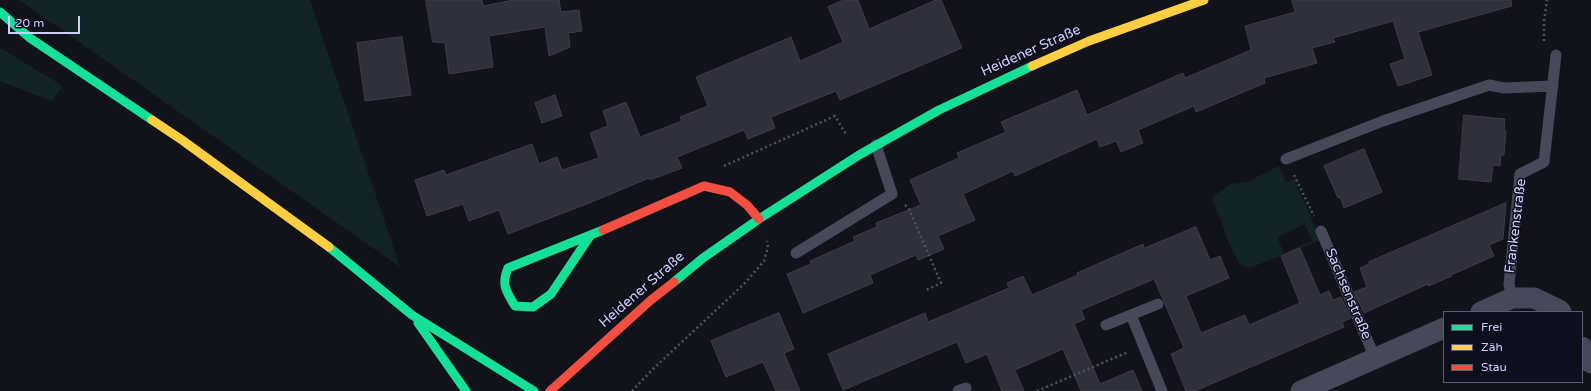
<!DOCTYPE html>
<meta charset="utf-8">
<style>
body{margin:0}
#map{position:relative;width:1591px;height:391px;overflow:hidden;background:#12121a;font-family:"Varela Round",sans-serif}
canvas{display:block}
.legend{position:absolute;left:1443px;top:311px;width:140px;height:72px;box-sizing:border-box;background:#0f0e1d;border:1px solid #5b5b76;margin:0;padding:5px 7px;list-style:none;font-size:12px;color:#cecefb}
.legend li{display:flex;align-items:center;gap:8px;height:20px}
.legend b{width:20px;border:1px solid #5b5b76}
.scale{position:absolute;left:8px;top:16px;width:72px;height:18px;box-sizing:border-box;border:2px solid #cecefb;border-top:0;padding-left:5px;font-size:12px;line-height:14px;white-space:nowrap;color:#cecefb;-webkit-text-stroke:3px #0f0e1d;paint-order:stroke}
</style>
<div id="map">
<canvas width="1591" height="391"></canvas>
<ul class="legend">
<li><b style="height:5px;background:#16e098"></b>Frei</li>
<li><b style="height:5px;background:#ffcf43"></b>Zäh</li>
<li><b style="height:5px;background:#f24e42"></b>Stau</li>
</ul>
<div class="scale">20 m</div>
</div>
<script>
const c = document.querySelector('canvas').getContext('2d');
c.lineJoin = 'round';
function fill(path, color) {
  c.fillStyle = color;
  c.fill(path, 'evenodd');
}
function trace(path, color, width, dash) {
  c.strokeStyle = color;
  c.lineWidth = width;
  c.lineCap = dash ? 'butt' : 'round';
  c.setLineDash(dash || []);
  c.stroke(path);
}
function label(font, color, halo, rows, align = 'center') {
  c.font = font + ' "Varela Round",sans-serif';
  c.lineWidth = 3;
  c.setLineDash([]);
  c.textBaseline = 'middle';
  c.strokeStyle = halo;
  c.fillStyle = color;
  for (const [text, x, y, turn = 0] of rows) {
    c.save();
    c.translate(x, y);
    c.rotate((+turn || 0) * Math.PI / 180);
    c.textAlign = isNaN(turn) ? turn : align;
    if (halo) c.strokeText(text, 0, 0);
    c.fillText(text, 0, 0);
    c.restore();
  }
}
fill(new Path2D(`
 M 19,0 L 310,0 L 400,267 Z
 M 0,48 L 63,86 L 52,101 L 0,81 Z
 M 1279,166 L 1286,183 L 1294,179 L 1321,240 L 1250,268 L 1240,265 L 1228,241 L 1212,197 L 1231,184 L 1249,181 ZM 1305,224 L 1312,241 L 1284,253 L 1277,237 Z`), '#112423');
const building = new Path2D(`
 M 426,0 L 482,0 L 483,6 L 513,0 L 559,0 L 561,12 L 579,10 L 582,31 L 568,33 L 570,47 L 549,56 L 545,27 L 489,36 L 493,67 L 449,74 L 445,43 L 433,42 Z
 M 844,0 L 858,0 L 869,29 L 936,0 L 941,0 L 962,48 L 840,100 L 836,91 L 771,117 L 775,128 L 748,139 L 744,130 L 677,157 L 682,168 L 650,180 L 649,178 L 587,204 L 508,234 L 499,210 L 469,221 L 463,204 L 427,216 L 415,180 L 444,170 L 446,175 L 532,144 L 539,164 L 557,157 L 562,170 L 599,158 L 590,133 L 608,126 L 603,111 L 626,102 L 640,137 L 682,121 L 680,117 L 708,106 L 696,77 L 791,37 L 800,61 L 843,42 L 828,7 Z
 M 1292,0 L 1511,0 L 1512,6 L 1418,32 L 1432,75 L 1398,86 L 1390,64 L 1405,59 L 1393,21 L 1333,38 L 1335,42 L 1312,48 L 1317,63 L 1264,78 L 1265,83 L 1196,112 L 1194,106 L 1138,130 L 1143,143 L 1121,152 L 1116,141 L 1100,147 L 1097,139 L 1015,176 L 1013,171 L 963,194 L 975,220 L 938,236 L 944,249 L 918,260 L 916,255 L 870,275 L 873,283 L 803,313 L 787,274 L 811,264 L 810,261 L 855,241 L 853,237 L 877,227 L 876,223 L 921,205 L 910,180 L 959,158 L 957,153 L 1006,132 L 1001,122 L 1077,90 L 1087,115 L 1183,73 L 1185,78 L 1251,50 L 1245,26 L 1295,12 Z
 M 402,37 L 411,95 L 365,101 L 357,43 Z
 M 555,95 L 562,116 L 542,123 L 535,103 Z
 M 1464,115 L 1505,119 L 1504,131 L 1506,131 L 1504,155 L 1501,155 L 1500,166 L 1493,165 L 1491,182 L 1459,179 Z
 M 1364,149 L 1382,192 L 1344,208 L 1340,197 L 1338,198 L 1324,166 Z
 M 1506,203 L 1503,239 L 1489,245 L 1494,256 L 1451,275 L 1452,276 L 1428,286 L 1428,284 L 1364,313 L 1354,292 L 1367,287 L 1360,268 L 1369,264 L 1369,262 Z
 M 1196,227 L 1210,260 L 1220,256 L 1229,278 L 1186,296 L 1201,333 L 1245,315 L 1249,325 L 1300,303 L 1281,256 L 1300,248 L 1320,295 L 1329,291 L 1333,300 L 1341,297 L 1351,318 L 1342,322 L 1344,327 L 1195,391 L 1186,391 L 1171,354 L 1184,348 L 1154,279 L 1081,310 L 1085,319 L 1074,324 L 1100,384 L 1133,370 L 1142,391 L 1081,391 L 1063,349 L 1015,370 L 1024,391 L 1002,391 L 987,354 L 966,363 L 957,342 L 843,390 L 828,354 L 925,313 L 928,322 L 1009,288 L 1007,283 L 1023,276 L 1032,295 L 1078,275 L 1077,273 L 1143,244 L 1144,248 Z
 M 779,313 L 794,349 L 784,353 L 800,391 L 776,391 L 763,362 L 726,377 L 711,341 Z`);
fill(building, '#302f3c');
trace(building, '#3d3c4d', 1);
trace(new Path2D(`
 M 1544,41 L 1544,21 L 1547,0
 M 724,166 L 835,116 L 847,136
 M 1294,175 L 1314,216
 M 905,205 L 909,209 L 941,283 L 926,290
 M 632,391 L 653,369 L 744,284 L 764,261 L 768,247 L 767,241
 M 1037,391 L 1128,352`), '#485660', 2.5, [2, 3]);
trace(new Path2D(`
 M 1286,159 L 1383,121 L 1489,85 L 1504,88 L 1553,86
 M 1321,231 L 1375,358
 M 796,253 L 892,194 L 876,145
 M 1512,298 L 1509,284 L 1520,174 L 1544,162 L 1556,55
 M 1131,315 L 1162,391
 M 1106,325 L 1158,304
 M 958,391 L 966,388`), '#47485a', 11);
trace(new Path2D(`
 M 1481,312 L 1512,298 L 1534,298 L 1559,310 L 1561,312
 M 1582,347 L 1591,363
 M 1301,391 L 1444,328`), '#47485a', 21);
trace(new Path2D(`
 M 0,12 L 30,38 L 152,120
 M 590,236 L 551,294 L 533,307 L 515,306 C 506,291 501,285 508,268 L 603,230
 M 329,247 L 412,315 L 534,391
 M 674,282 L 703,258 L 759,219 L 859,155 L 939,110 L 1032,66
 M 418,323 L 466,391`), '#16e098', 9);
trace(new Path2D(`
 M 1032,66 L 1089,41 L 1204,0
 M 152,120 L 182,140 L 329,247`), '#ffcf43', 9);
trace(new Path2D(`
 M 603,230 L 704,186 L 730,192 L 747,205 L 759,219
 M 550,391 L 651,300 L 674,282`), '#f24e42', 9);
label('14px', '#cecefb', '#0f0e1d', [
 ["Heidener Straße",1031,51,-24],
 ["Frankenstraße",1516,226,-83],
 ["Heidener Straße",642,290,-41],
 ["Sachsenstraße",1348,294,67]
]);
</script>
